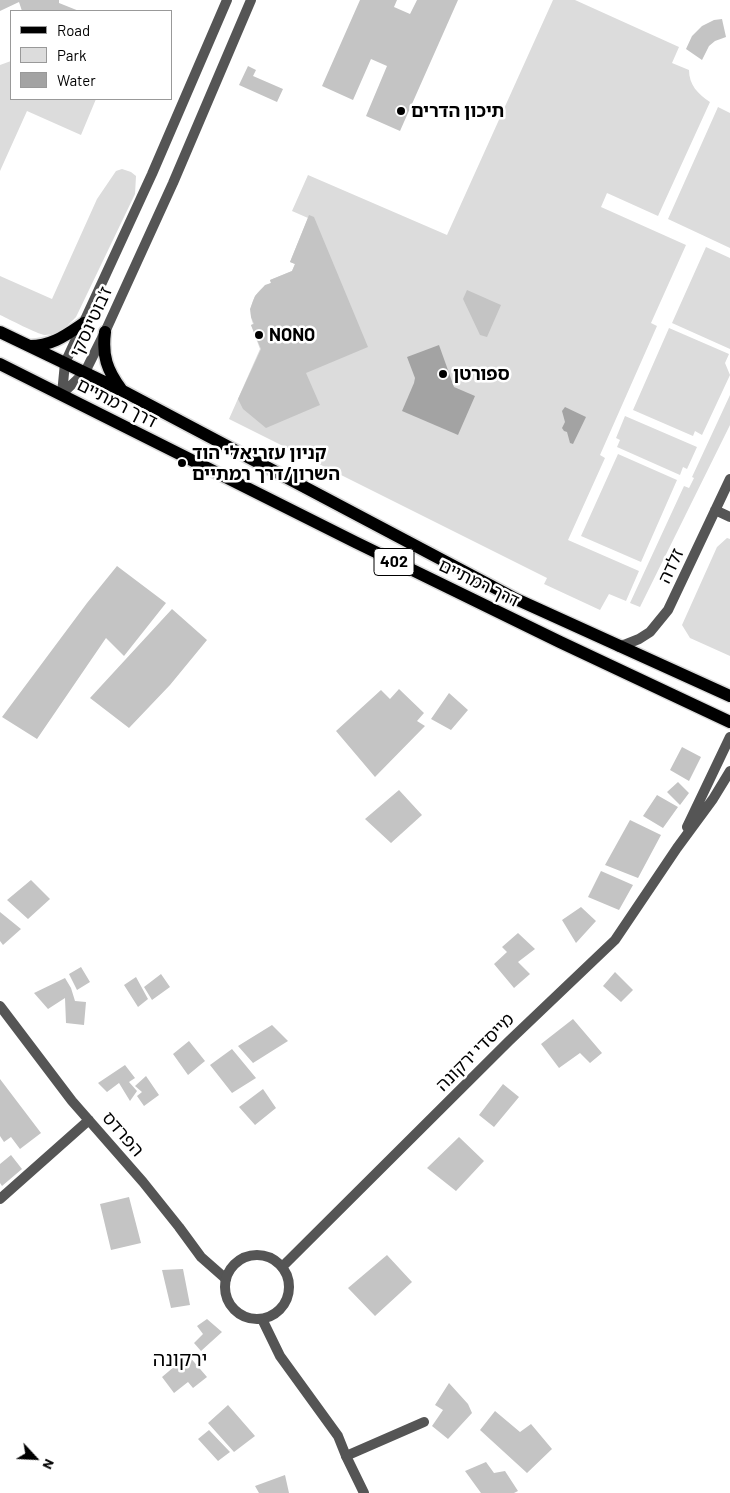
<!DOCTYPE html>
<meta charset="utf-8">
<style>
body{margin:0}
#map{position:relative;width:730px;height:1493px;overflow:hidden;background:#fff;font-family:Barlow,sans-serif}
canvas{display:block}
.legend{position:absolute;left:10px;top:10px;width:162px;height:90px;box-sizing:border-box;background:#fff;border:1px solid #999;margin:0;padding:6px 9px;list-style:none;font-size:15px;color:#000}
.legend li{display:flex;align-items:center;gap:10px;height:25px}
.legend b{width:25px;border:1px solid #999}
.north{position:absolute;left:10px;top:1433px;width:50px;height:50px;-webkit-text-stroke:4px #fff;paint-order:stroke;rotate:115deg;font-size:14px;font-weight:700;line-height:20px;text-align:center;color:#000}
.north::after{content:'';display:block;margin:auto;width:18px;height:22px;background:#000;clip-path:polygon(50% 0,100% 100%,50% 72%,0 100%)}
</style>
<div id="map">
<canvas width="730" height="1493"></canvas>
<ul class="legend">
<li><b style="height:6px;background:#000"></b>Road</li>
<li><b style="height:14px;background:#dcdcdc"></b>Park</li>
<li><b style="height:14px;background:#a3a3a3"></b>Water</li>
</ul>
<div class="north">N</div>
</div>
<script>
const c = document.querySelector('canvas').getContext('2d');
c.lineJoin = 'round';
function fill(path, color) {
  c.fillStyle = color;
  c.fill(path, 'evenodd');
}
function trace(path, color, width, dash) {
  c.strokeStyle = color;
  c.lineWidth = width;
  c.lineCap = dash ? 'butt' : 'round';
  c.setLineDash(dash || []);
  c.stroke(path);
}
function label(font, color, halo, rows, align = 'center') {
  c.font = font + ' Barlow,"Noto Sans Hebrew",sans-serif';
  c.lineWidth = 5;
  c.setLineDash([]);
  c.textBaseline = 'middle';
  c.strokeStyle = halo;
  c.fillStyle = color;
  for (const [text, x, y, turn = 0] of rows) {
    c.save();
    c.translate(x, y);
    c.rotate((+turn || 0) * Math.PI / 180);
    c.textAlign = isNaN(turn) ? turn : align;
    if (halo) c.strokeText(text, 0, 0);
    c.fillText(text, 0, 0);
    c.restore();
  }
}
fill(new Path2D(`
 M 553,0 L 575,0 L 679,47 L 672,63 L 689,70 C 689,85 698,94 710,102 L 658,216 L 607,193 L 601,207 L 686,245 L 651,323 L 657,326 L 600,455 L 605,458 L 568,540 L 639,571 L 626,601 L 609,594 L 600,610 L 544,584 L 547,578 L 229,419 L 260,349 L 251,325 L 253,324 C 247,307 254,290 271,283 L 270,280 L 292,271 L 295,264 L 290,262 L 308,218 L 292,211 L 308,175 L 447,235 Z
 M 11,61 L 11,99 L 96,99 L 81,135 L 27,111 L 0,171 L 0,65 Z
 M 718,107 L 730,113 L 730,248 L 668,219 Z
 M 122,169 L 131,172 L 136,176 L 135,194 L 76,317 C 68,326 57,335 45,335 C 37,334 9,319 0,315 L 0,276 L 52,299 L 97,199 L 116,171 Z
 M 706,247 L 730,258 L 730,349 L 672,323 Z
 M 669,328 L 729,354 L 725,363 L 730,375 L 702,435 L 695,431 L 693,436 L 633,410 Z
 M 730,395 L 730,425 L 640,607 L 630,603 L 684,486 L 689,488 L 694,478 L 692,477 Z
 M 625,416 L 697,447 L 687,469 L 683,467 L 680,475 L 617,447 L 620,440 L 616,438 Z
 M 618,454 L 677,480 L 641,562 L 581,536 Z
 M 727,538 L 730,539 L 730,656 L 690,638 L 682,625 L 717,547 Z`), '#dcdcdc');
fill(new Path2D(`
 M 439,345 L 454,387 L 475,396 L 458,435 L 402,411 L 414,383 L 415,378 L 407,357 Z
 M 565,407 L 586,417 L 573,444 L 570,443 L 567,432 L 564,431 L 562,428 L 565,422 L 562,411 Z`), '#a3a3a3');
fill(new Path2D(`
 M 0,0 L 59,0 L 59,3 L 79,11 L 22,11 L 19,2 L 0,11 Z
 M 360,0 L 397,0 L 394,7 L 410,14 L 417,0 L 458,0 L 400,131 L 366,116 L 387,66 L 371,59 L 353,100 L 322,86 Z
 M 722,19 L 726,37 L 715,41 L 709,46 L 702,60 L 686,49 L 692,36 L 702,26 L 714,20 Z
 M 248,66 L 256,70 L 253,76 L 283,89 L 277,102 L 239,85 Z
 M 309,215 L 314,217 L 368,347 L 306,373 L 320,405 L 266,428 L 243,409 L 238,399 L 261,349 L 251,325 L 254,324 L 251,317 L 250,309 L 255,296 L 265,285 L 271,283 L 270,280 L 292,271 L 295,264 L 290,262 Z
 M 467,290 L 501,305 L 487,337 L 480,335 L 463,299 Z
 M 117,566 L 166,603 L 124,656 L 106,638 L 37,739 L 2,717 L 87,603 Z
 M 172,609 L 207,640 L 170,685 L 129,728 L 90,698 Z
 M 399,689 L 424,713 L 417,721 L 425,726 L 375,777 L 336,731 L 381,690 L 390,699 Z
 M 449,693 L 468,710 L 451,730 L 431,719 Z
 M 682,747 L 701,757 L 689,781 L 670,770 Z
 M 678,782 L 689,793 L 680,805 L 667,792 Z
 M 399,790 L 422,815 L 391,843 L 365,819 Z
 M 657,795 L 678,807 L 663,828 L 643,816 Z
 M 630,820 L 661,835 L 638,878 L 605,865 Z
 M 601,871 L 633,885 L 619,910 L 588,897 Z
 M 31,880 L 50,899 L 28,919 L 7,900 Z
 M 581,907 L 596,921 L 576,943 L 562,920 Z
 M 0,912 L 21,929 L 3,945 L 0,941 Z
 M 518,933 L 535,949 L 518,962 L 530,974 L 514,988 L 494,964 L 507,952 L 502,947 Z
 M 81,967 L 90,982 L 77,990 L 69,974 Z
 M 615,972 L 633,990 L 621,1002 L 603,986 Z
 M 161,974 L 170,987 L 152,1000 L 144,987 Z
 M 136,977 L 148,999 L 138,1007 L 124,985 Z
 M 65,978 L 71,988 L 75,1001 L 86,1002 L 84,1025 L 66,1023 L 65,998 L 48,1009 L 34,993 Z
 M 573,1019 L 602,1053 L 590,1063 L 580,1053 L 559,1068 L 541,1044 Z
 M 272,1025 L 288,1041 L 253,1063 L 238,1046 Z
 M 189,1041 L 205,1061 L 188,1075 L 173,1054 Z
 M 232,1049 L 256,1078 L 232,1093 L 210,1065 Z
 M 125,1065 L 135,1078 L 129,1082 L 137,1091 L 130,1101 L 119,1083 L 107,1092 L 98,1083 Z
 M 146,1076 L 159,1095 L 144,1106 L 137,1096 L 142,1092 L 135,1086 Z
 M 0,1079 L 41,1133 L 20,1149 L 11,1137 L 4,1142 L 0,1136 Z
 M 503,1084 L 519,1097 L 494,1127 L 479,1115 Z
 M 263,1089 L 276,1108 L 255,1125 L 239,1107 Z
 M 459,1137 L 484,1161 L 456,1191 L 427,1168 Z
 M 11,1155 L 22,1169 L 2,1186 L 0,1183 L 0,1164 Z
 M 129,1197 L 141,1243 L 111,1250 L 100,1204 Z
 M 387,1255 L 412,1282 L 375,1316 L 348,1288 Z
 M 183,1269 L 190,1305 L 171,1308 L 162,1270 Z
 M 207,1319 L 222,1332 L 201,1351 L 194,1343 L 203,1334 L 197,1326 Z
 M 188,1355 L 207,1377 L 193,1388 L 188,1382 L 174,1393 L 162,1377 Z
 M 449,1383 L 468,1404 L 472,1413 L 448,1439 L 432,1426 L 443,1410 L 435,1405 Z
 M 228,1405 L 255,1436 L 234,1452 L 208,1423 Z
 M 495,1411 L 520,1432 L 531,1424 L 552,1449 L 527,1473 L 480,1430 Z
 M 209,1430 L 230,1452 L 218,1461 L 198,1439 Z
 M 486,1462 L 494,1473 L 505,1471 L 518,1491 L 514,1493 L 481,1493 L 465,1471 Z
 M 285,1475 L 289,1493 L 259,1493 L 255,1486 Z`), '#c4c4c4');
const primary = new Path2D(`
 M 0,332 L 123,391 L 516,599 L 730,696
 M 105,332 C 102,356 107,370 121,389
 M 30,346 C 52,346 66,335 84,323
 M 0,364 L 355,542 L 560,642 L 730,722`);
trace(primary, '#dbdbdb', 15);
trace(new Path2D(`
 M 715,510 L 730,517
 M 619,647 L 639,639 L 650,632 L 668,610 L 730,479
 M 0,1006 L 72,1101 L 143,1182 L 179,1227 L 201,1257 L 226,1279
 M 0,1199 L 89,1120
 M 346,1456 L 424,1422`), '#555', 10);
trace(new Path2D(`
 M 62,394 L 85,372 L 105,332 L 173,183 L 251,0
 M 62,394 L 65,363 L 152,174 L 227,0
 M 687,827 L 730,737
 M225 1287a32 32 0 1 1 64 0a32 32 0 1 1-64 0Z
 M 282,1267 L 509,1041 L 615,940 L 677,848 L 713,799 L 730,771
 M 262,1319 L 280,1356 L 338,1436 L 346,1456 L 364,1493`), '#555', 10);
trace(primary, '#000', 12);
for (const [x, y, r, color] of [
 [401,111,5,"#000"],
 [259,335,5,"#000"],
 [443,374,5,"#000"],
 [182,463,5,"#000"]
]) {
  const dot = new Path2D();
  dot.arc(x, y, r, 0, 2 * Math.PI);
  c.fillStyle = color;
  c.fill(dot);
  trace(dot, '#fff', 2);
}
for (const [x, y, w] of [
 [394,562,40]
]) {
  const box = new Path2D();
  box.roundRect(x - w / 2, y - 13.5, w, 27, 4);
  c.fillStyle = '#fff';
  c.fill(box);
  trace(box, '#000', 1);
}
label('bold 16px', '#000', null, [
 ["402",394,562]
]);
label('bold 18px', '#000', '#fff', [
 ["תיכון הדרים",411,111],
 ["NONO",269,335],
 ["ספורטן",453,374],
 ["קניון עזריאלי הוד",192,453],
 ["השרון/דרך רמתיים",192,474]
], 'left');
label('18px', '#000', '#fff', [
 ["ז'בוטינסקי",91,322,-65],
 ["דרך רמתיים",117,403,27],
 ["זלדה",671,566,-65],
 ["דרך רמתיים",479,583,26],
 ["מייסדי ירקונה",475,1052,-45],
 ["הפרדס",123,1134,49]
]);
label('20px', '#000', '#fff', [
 ["ירקונה",180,1359]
]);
</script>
